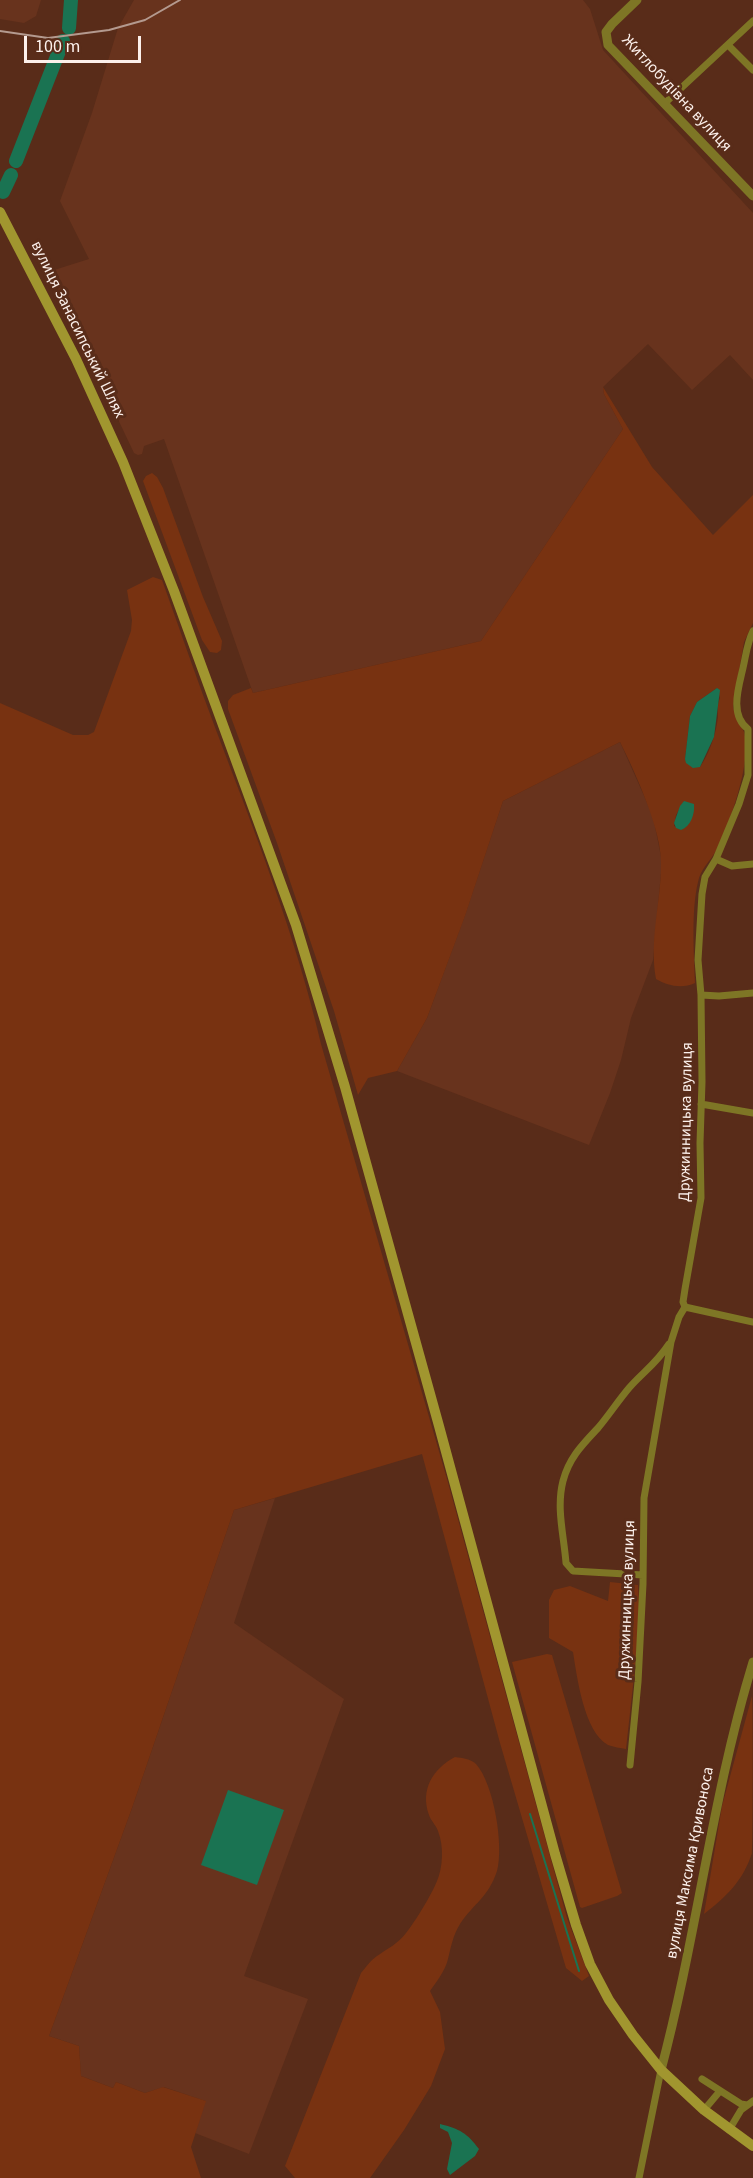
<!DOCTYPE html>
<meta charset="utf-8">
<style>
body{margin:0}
#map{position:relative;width:753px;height:2178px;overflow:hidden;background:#592c19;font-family:"Source Sans 3",sans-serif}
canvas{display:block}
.scale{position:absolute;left:24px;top:36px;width:117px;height:27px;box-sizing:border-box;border:3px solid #fcf0eb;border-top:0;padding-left:8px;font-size:18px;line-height:21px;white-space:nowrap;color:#fcf0eb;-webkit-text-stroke:4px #592c19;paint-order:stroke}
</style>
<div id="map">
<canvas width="753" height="2178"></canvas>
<div class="scale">100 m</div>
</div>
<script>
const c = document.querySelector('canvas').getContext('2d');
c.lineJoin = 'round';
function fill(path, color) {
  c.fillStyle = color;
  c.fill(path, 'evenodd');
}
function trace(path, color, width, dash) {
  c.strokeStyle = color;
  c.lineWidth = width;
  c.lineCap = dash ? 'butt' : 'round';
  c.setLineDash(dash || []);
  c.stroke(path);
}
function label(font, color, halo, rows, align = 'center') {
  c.font = font + ' "Source Sans 3",sans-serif';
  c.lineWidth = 6;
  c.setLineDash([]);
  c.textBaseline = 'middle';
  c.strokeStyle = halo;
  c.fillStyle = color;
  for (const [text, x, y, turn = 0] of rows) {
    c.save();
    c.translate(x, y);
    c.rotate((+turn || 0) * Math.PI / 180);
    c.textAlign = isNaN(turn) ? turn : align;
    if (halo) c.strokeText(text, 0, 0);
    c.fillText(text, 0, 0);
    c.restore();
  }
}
fill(new Path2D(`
 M 0,0 L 41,0 L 36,16 L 24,23 L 0,19 Z
 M 134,0 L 583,0 L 590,9 L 603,50 L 753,213 L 753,380 L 730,355 L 692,390 L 648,344 L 603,387 L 604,394 L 623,429 L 481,641 L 253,693 L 164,439 L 144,446 L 142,454 L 138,455 L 134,453 L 48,272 L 89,259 L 60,201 L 92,113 L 118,28 Z
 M 620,742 L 653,816 L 662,862 L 653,960 L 631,1018 L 621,1060 L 610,1093 L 589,1145 L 397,1071 L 427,1018 L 465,915 L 503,801 Z
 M 275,1498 L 234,1623 L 344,1699 L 244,1976 L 308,1999 L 249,2154 L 195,2133 L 205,2101 L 164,2087 L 145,2093 L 116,2082 L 113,2088 L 81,2076 L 79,2046 L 49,2036 L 132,1808 L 234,1510 Z`), '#68331d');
fill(new Path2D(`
 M 603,387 L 652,467 L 713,535 L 753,495 L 753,623 L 744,642 L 733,707 C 735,717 740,723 744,732 C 753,759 729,826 716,851 C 710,861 700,870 698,882 C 691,911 694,953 695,983 C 682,989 668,986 656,979 C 649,940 661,902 661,864 C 662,831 635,772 620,742 L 503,801 L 465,916 L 427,1018 L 397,1071 L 368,1078 L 358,1095 L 334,1011 L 277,843 L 228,709 L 228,701 L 233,695 L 251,688 L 253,693 L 481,641 L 623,429 L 604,394 ZM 717,688 L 720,698 C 717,705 718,709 718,717 C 716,734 710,752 700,767 L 685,759 L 690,716 L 697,702 ZM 684,801 L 681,830 L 674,826 L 676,815 Z
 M 152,473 L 157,477 L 163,488 L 203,597 L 222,641 L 221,650 L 217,653 L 210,652 L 202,640 L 143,481 L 146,476 Z
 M 153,577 L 162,580 C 180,630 197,680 216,730 C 255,833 296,936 321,1044 L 447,1479 L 567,1918 L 589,1976 L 582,1981 L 566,1968 L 500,1743 L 422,1454 L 234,1510 L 132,1808 L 49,2036 L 79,2046 L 81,2076 L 113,2088 L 116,2082 L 145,2093 L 163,2087 L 206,2101 L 191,2147 L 201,2178 L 0,2178 L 0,703 L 73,735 L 88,735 L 94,732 L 131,631 L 132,620 L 127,590 Z
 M 610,1582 L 638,1585 L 640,1622 L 626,1749 C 621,1748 613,1747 608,1745 C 584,1732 577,1677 573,1652 L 549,1638 L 549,1600 L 554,1590 L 570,1586 L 608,1601 Z
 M 547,1654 L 552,1655 L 622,1893 L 617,1896 L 582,1908 L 580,1907 L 512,1662 Z
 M 752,1696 C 753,1704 753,1844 752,1853 C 743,1881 726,1897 704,1914 L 722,1806 Z
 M 455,1757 C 462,1758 471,1759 476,1764 C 494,1784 504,1846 497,1871 C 488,1898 474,1903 460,1924 C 453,1935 451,1947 448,1959 C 445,1971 437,1981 430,1991 L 440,2012 L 445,2049 L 431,2086 L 404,2130 L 370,2178 L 295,2178 L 285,2166 L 361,1973 C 366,1967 371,1960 377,1956 C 387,1949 399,1943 406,1933 C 415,1922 432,1894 437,1881 C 443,1867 444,1846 438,1831 C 436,1825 431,1821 429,1815 C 420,1789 433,1769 455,1757 Z`), '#783211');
fill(new Path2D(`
 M 717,688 L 720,690 L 714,737 L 700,767 L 693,768 L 686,763 L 685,759 L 690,716 L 697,702 Z
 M 684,801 L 694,804 C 695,814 691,826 681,830 L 676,828 L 674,823 L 680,806 Z
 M 228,1790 L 284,1810 L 257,1885 L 201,1865 Z
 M 440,2124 C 460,2129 467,2133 479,2149 L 475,2156 L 450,2175 L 447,2169 L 452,2143 L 448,2132 L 440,2128 Z`), '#1a7352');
trace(new Path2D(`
 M 530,1814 L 579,1971`), '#1a7352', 2);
trace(new Path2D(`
 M 69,28 L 71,0
 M 16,161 L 63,41
 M 3,192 L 11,175`), '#1a7352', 14);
trace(new Path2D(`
 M 728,45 L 753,70
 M 664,104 L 753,21
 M 716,859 L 732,866 L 753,864
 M 701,995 L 719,996 L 753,993
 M 701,1104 L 753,1113
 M 685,1307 L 753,1322
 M 643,1575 L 573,1571 L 566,1563 C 564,1536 556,1508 563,1481 C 569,1458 582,1445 598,1428 C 609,1415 618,1401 629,1388 C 643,1372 656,1364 669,1344
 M 630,1765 L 638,1682 L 643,1584 L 644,1498 L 671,1342 L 679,1317 L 685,1307 L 683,1302 L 685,1289 L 701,1198 L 700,1143 L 702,1082 L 701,995 L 698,960 L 702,894 L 705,877 L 716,859 L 739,804 L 748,775 L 748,729 C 729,715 739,686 743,668 C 746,655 747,643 753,631
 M 702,2079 L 741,2104 L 747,2105
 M 704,2110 L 720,2091
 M 729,2130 L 741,2110 L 753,2101
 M 639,2178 L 661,2070`), '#7e7625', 7);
trace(new Path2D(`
 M 637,0 L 612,24 L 606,32 L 608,45 L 753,196
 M 661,2070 C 697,1935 712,1796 753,1662`), '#7e7625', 9);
trace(new Path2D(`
 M 0,212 L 76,359 L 123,462 L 174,591 L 296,925 L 345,1087 L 439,1426 L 555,1854 L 576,1925 L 590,1964 L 609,2000 L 633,2035 L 661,2070 L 704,2110 L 753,2146`), '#a1962f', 10);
trace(new Path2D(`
 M 0,31 L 48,38 L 109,30 L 145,20 L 180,0`), '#b49a8f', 2);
label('16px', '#fcf0eb', '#592c19', [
 ["Житлобудівна вулиця",676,94,47],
 ["вулиця Занасипський Шлях",77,330,64],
 ["Дружинницька вулиця",687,1122,-89],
 ["Дружинницька вулиця",628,1600,-88],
 ["вулиця Максима Кривоноса",691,1863,-79]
]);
</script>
